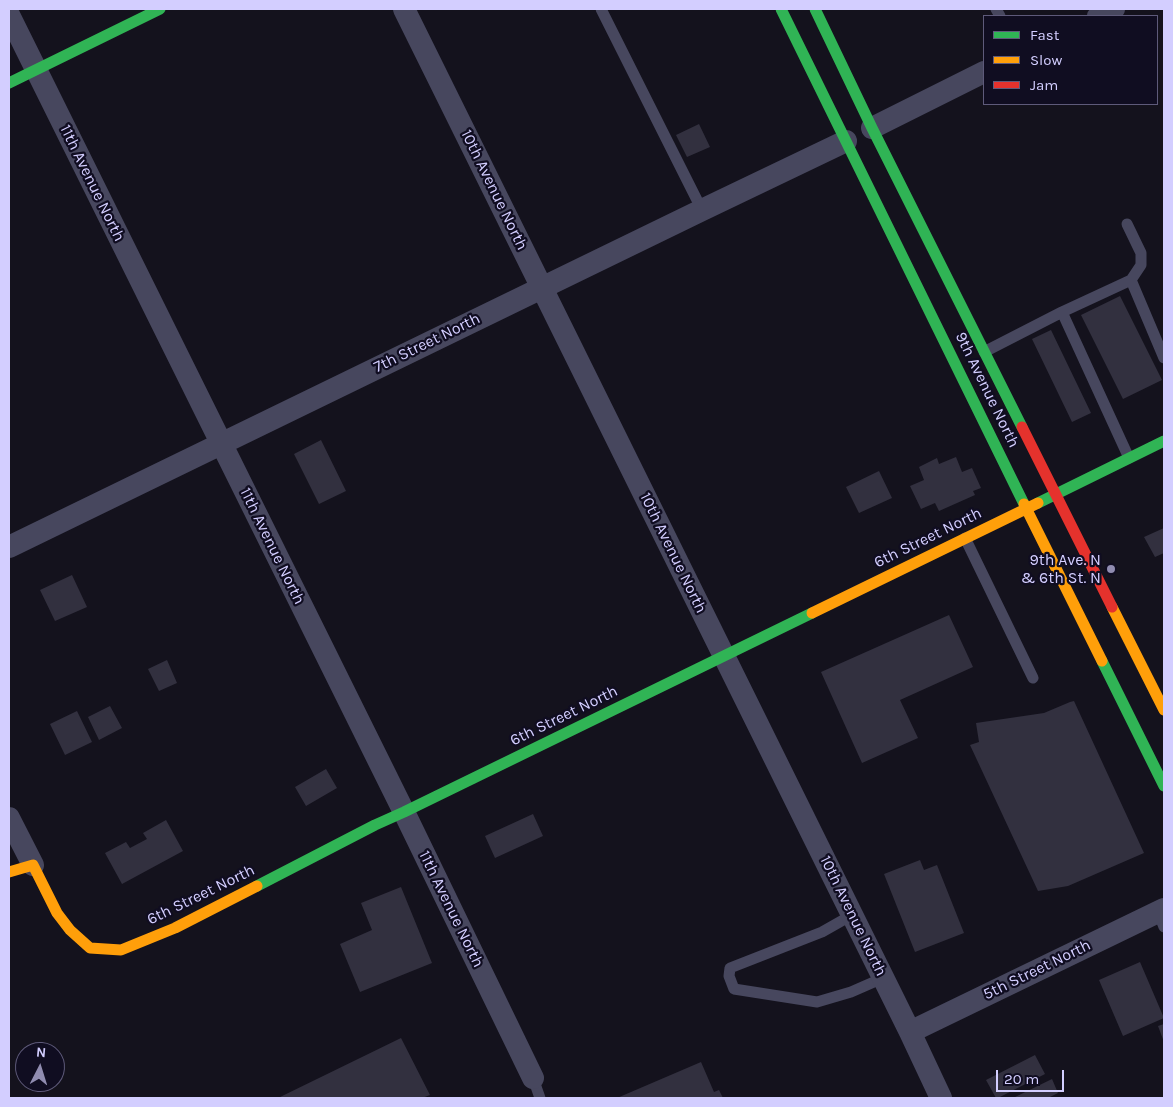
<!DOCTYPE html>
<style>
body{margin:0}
#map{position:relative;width:1173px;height:1107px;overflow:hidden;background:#14121d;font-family:Karla,sans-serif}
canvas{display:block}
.frame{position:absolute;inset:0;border:10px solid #d3ceff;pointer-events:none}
.legend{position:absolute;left:983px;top:15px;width:175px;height:90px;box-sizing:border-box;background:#100d21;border:1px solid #5e5a7a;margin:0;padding:6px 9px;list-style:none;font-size:15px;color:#d3ceff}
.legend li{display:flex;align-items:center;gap:10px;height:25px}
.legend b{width:25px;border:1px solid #5e5a7a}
.north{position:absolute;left:15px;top:1042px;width:50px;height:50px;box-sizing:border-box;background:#100d21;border:1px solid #5e5a7a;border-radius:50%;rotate:5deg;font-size:14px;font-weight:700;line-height:20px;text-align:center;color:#d3ceff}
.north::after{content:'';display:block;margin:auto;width:18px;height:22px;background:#908cb0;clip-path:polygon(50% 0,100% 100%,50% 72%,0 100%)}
.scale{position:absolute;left:996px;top:1070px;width:68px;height:22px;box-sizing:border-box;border:2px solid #d3ceff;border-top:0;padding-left:6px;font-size:15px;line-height:18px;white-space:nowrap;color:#d3ceff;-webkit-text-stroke:4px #100d21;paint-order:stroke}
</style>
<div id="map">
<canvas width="1173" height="1107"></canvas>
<div class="frame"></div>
<ul class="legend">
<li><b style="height:6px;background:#30b455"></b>Fast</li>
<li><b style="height:6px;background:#ff9f0a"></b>Slow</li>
<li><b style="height:6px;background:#e5322d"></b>Jam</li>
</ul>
<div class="north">N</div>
<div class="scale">20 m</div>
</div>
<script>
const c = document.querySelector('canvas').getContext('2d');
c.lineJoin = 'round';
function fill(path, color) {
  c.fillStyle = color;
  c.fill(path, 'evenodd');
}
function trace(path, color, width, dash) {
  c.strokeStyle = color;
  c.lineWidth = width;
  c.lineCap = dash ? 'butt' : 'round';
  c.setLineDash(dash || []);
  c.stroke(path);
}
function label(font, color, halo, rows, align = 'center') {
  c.font = font + ' Karla,sans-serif';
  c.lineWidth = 4.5;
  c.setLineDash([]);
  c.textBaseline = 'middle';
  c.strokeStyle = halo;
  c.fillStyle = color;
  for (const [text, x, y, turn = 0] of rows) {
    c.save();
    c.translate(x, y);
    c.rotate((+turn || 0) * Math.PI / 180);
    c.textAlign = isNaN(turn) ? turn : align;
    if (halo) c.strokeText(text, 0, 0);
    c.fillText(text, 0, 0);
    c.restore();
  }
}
fill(new Path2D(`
 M 699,124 L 710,147 L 687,157 L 676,135 Z
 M 1120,296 L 1162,380 L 1123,399 L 1081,315 Z
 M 1051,330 L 1091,413 L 1072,422 L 1032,339 Z
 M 321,440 L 346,491 L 319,504 L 294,454 Z
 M 956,457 L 962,472 L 972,468 L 981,488 L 973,491 L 975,495 L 939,511 L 935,503 L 921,509 L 910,486 L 924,480 L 919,467 L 937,458 L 939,464 Z
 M 879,471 L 892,498 L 859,513 L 846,487 Z
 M 1164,528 L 1164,553 L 1155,557 L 1144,537 Z
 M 72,575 L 87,607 L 55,621 L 40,590 Z
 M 949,615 L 973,667 L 900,700 L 918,738 L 862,763 L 821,672 Z
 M 167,660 L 177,683 L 159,691 L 148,669 Z
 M 1074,701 L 1144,853 L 1068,886 L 1038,891 L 970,745 L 979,742 L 976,723 L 1044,713 L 1070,702 Z
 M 110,706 L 122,728 L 99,740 L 88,717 Z
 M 77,711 L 92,742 L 65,755 L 50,724 Z
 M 326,769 L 337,788 L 306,806 L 295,787 Z
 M 533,814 L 543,836 L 495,858 L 485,836 Z
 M 166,820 L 183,851 L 122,884 L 105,853 L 126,842 L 130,848 L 147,839 L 143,833 Z
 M 920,860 L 924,870 L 937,865 L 964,933 L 915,952 L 884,874 Z
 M 401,887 L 432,963 L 360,992 L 340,944 L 372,930 L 361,903 Z
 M 1140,962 L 1164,1018 L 1123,1036 L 1099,980 Z
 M 1164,1024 L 1164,1042 L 1158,1026 Z
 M 401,1038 L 430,1095 L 422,1098 L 278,1098 Z
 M 1035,1055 L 1045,1074 L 998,1098 L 996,1098 L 986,1080 Z
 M 701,1062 L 714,1092 L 719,1090 L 723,1098 L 617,1098 Z
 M 1052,1079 L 1058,1093 L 1048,1098 L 1013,1098 Z`), '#32303f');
trace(new Path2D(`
 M 601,9 L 702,210
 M 996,9 L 1000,16
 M 1127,224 L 1141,253 L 1141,265 L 1131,280
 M 1062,312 L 1129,458
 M 984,352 L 1062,312 L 1131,280 L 1164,358
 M 965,538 L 1033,678
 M 1158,912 L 1164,927
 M 852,915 L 822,932 L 730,968 L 729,976 L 734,989 L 817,1002 L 851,992 L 883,978
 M 533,1078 L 540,1098`), '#47475e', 11);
trace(new Path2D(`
 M 404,9 L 910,1032 L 941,1098
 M 9,15 L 404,812 L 533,1078
 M 1098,16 L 1114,9
 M 872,128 L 984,72
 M 9,547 L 702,210 L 846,141
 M 9,818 L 33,865
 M 910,1032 L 1164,909`), '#47475e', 22);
trace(new Path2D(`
 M 781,9 L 1024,504
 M 815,9 L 872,128 L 1022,427
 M 9,83 L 160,9
 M 1038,503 L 1164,441
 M 1102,661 L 1164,786
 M 257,886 L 375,825 L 404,812 L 812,613`), '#30b455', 11);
trace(new Path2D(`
 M 1024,504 L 1102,661
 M 1112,607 L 1164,710
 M 812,613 L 1038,503
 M 9,872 L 33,865 L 57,913 L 70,930 L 90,948 L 121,950 L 175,928 L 257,886`), '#ff9f0a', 11);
trace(new Path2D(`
 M 1022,427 L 1112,607`), '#e5322d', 11);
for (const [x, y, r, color] of [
 [1111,569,5,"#908cb0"]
]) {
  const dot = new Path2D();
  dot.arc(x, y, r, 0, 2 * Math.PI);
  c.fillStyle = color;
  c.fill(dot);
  trace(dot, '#100d21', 2);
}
label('16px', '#d3ceff', '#100d21', [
 ["11th Avenue North",92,183,64],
 ["10th Avenue North",494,190,64],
 ["7th Street North",427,343,-26],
 ["9th Avenue North",987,390,64],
 ["6th Street North",928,538,-26],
 ["11th Avenue North",272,546,64],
 ["10th Avenue North",673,553,64],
 ["6th Street North",564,716,-26],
 ["6th Street North",201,895,-26],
 ["11th Avenue North",451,909,64],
 ["10th Avenue North",853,916,64],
 ["5th Street North",1037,970,-26]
]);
label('16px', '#d3ceff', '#100d21', [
 ["9th Ave. N",1101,560],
 ["& 6th St. N",1101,578]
], 'right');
</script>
